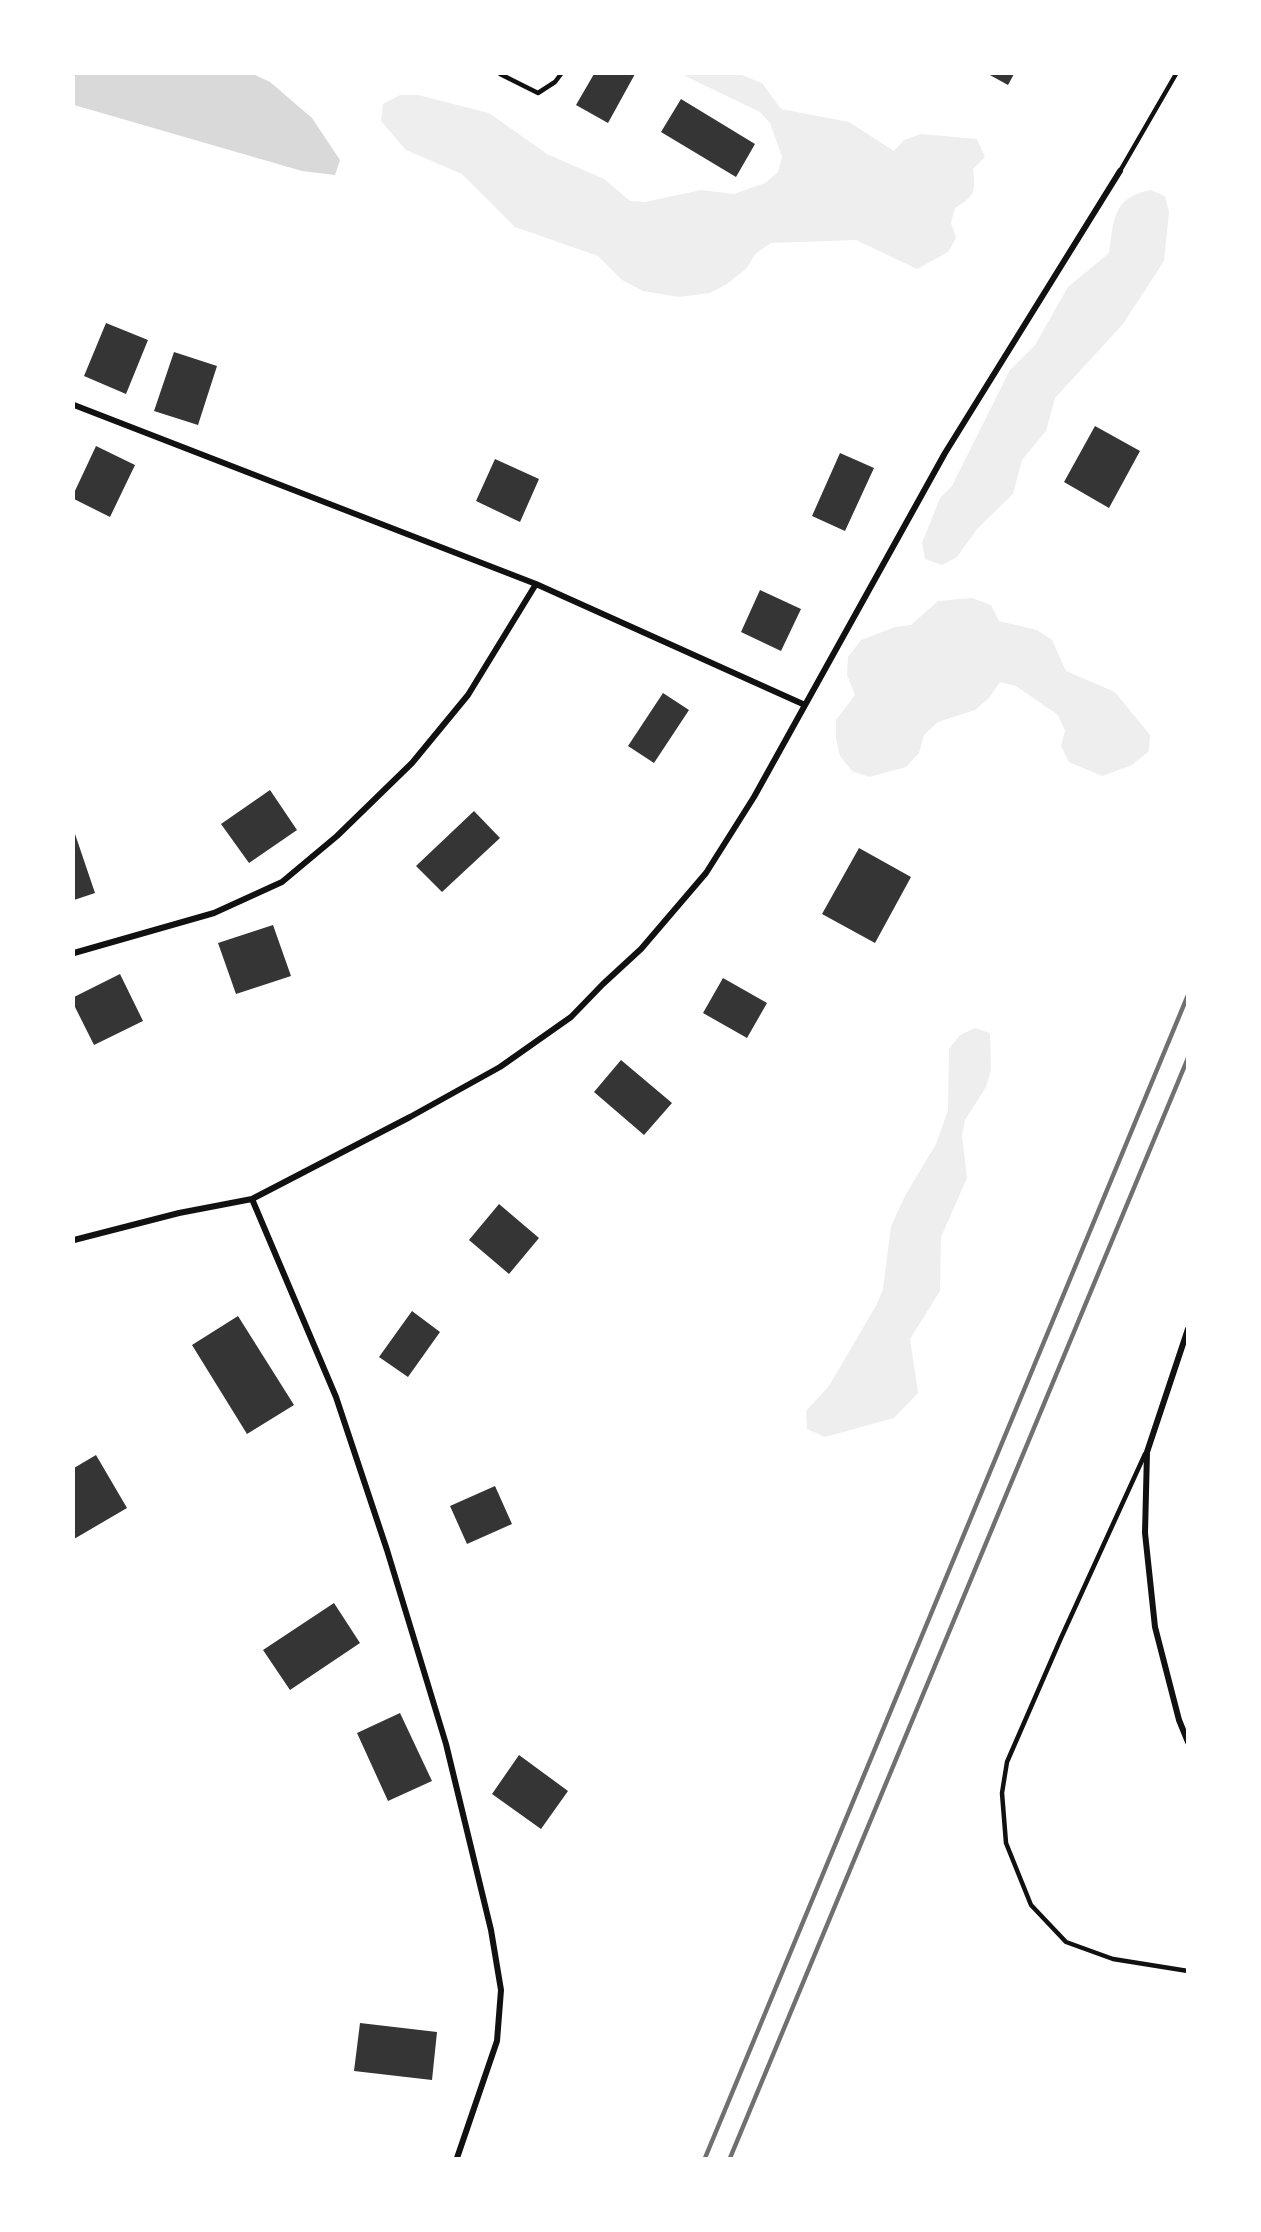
<!DOCTYPE html>
<style>
body{margin:0}
#map{position:relative;width:1261px;height:2232px;overflow:hidden;background:#fff;font-family:Raleway,sans-serif}
canvas{display:block}
.frame{position:absolute;inset:0;border:75px solid #fff;pointer-events:none}
</style>
<div id="map">
<canvas width="1261" height="2232"></canvas>
<div class="frame"></div>
</div>
<script>
const c = document.querySelector('canvas').getContext('2d');
c.lineJoin = 'round';
function fill(path, color) {
  c.fillStyle = color;
  c.fill(path, 'evenodd');
}
function trace(path, color, width, dash) {
  c.strokeStyle = color;
  c.lineWidth = width;
  c.lineCap = dash ? 'butt' : 'round';
  c.setLineDash(dash || []);
  c.stroke(path);
}
fill(new Path2D(`
 M 681,74 L 739,74 L 762,83 L 781,109 L 849,122 L 894,151 L 904,140 L 921,134 L 977,139 L 985,157 L 973,169 C 976,192 975,196 955,208 L 951,223 L 956,238 L 948,252 L 917,269 L 856,240 L 771,243 L 756,253 L 746,269 L 727,284 L 710,293 L 679,297 L 643,291 L 622,280 L 598,256 L 515,227 L 462,174 L 406,150 L 381,121 L 383,104 L 400,95 L 418,95 L 489,113 L 547,154 L 604,179 L 630,201 L 645,202 L 701,190 L 734,194 L 765,183 L 778,172 L 782,157 L 770,123 L 760,112 Z
 M 1151,190 L 1165,196 L 1169,212 L 1164,261 L 1123,324 L 1055,398 L 1046,431 L 1022,460 L 1013,494 L 977,529 L 957,557 L 942,565 L 925,559 L 922,543 L 940,498 L 952,486 L 1010,370 L 1035,345 L 1068,287 L 1109,253 C 1114,220 1112,197 1151,190 Z
 M 972,598 L 991,605 L 999,621 L 1037,630 L 1052,640 L 1066,671 L 1115,692 L 1150,735 L 1149,751 L 1132,765 L 1102,776 L 1069,762 L 1061,746 L 1065,731 L 1058,715 L 1016,686 L 1000,682 L 989,698 L 975,710 L 938,722 L 924,735 L 919,753 L 906,767 L 869,777 L 852,771 L 840,756 L 836,739 L 836,720 L 855,695 L 847,675 L 848,657 L 861,640 L 895,627 L 911,625 L 938,601 Z
 M 975,1028 L 990,1033 L 991,1070 L 986,1087 L 965,1120 L 962,1136 L 967,1178 L 941,1237 L 940,1291 L 910,1339 L 918,1393 L 894,1418 L 825,1437 L 807,1429 L 806,1411 L 829,1386 L 877,1304 L 883,1289 L 891,1226 L 906,1194 L 936,1144 L 948,1110 L 949,1049 L 960,1035 Z`), '#eee');
fill(new Path2D(`
 M 74,74 L 253,74 L 270,82 L 312,118 L 340,160 L 335,175 L 302,171 L 74,105 Z`), '#d9d9d9');
fill(new Path2D(`
 M 594,74 L 635,74 L 608,123 L 576,105 Z
 M 988,74 L 1014,74 L 1008,85 Z
 M 681,99 L 755,144 L 736,177 L 661,132 Z
 M 106,323 L 148,340 L 126,394 L 84,376 Z
 M 174,352 L 217,366 L 198,425 L 154,411 Z
 M 1095,426 L 1140,451 L 1109,508 L 1064,482 Z
 M 96,446 L 135,465 L 110,517 L 74,499 L 74,493 Z
 M 840,453 L 874,468 L 845,531 L 812,516 Z
 M 495,459 L 539,479 L 520,522 L 476,501 Z
 M 760,590 L 801,609 L 781,651 L 741,632 Z
 M 663,693 L 689,710 L 654,763 L 628,746 Z
 M 270,790 L 297,830 L 249,863 L 221,824 Z
 M 474,811 L 500,838 L 442,892 L 416,866 Z
 M 74,831 L 95,893 L 74,900 Z
 M 859,848 L 911,877 L 875,943 L 822,914 Z
 M 273,925 L 291,976 L 236,994 L 218,943 Z
 M 120,974 L 143,1021 L 94,1045 L 74,1005 L 74,997 Z
 M 723,978 L 767,1003 L 747,1038 L 703,1013 Z
 M 621,1060 L 672,1103 L 644,1135 L 594,1092 Z
 M 499,1204 L 539,1238 L 509,1274 L 469,1240 Z
 M 412,1311 L 440,1332 L 408,1377 L 379,1357 Z
 M 238,1316 L 294,1405 L 247,1434 L 192,1345 Z
 M 96,1455 L 127,1508 L 74,1539 L 74,1468 Z
 M 495,1486 L 512,1524 L 467,1544 L 450,1506 Z
 M 334,1603 L 360,1643 L 290,1690 L 263,1650 Z
 M 400,1713 L 432,1781 L 388,1801 L 357,1733 Z
 M 519,1755 L 568,1791 L 541,1829 L 492,1794 Z
 M 360,2023 L 437,2032 L 432,2080 L 354,2071 Z`), '#353535');
trace(new Path2D(`
 M 500,74 L 538,93 L 555,82 L 561,74
 M 1120,171 L 1176,74
 M 1145,1454 L 1061,1638 L 1007,1762 L 1002,1793 L 1006,1843 L 1031,1905 L 1066,1942 L 1113,1959 L 1188,1971`), '#111', 4.5);
trace(new Path2D(`
 M 74,405 L 536,584 L 805,705
 M 74,953 L 214,913 L 282,882 L 337,836 L 412,763 L 468,695 L 536,584
 M 252,1199 L 336,1397 L 387,1550 L 446,1744 L 491,1930 L 501,1990 L 497,2041 L 457,2158
 M 74,1240 L 179,1213 L 252,1199 L 410,1117 L 500,1067 L 571,1017 L 603,984 L 641,949 L 706,873 L 754,797 L 945,453 L 1120,171
 M 1188,1329 L 1147,1452 L 1145,1533 L 1155,1627 L 1179,1720 L 1188,1742`), '#111', 6);
trace(new Path2D(`
 M 705,2158 L 1188,995
 M 730,2158 L 1188,1058`), '#707070', 4.5);
</script>
